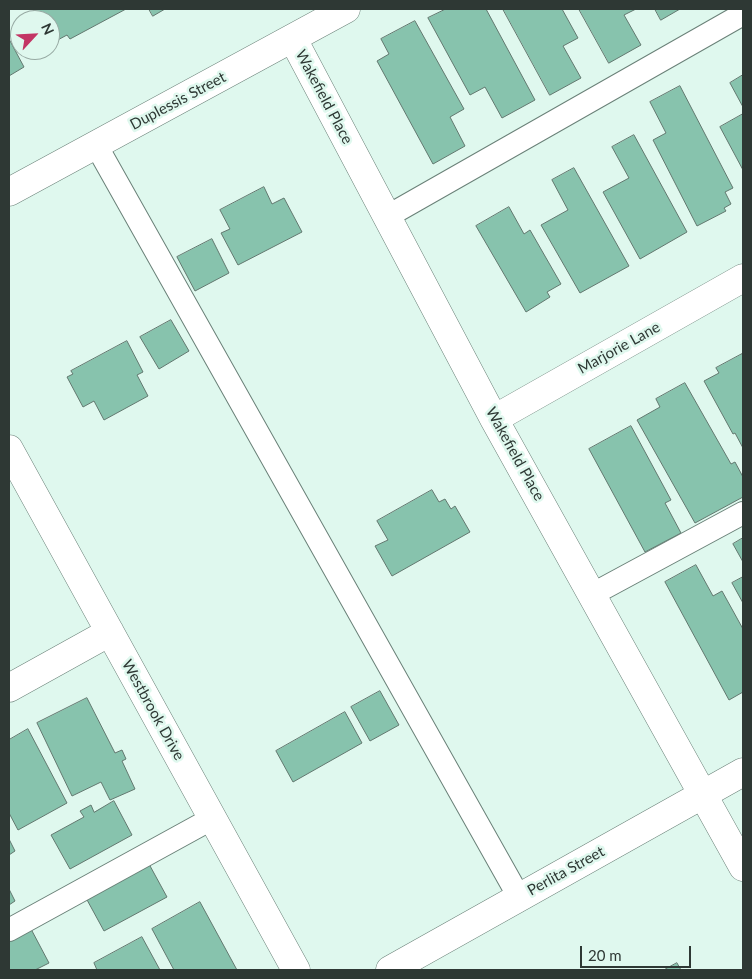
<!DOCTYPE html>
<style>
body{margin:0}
#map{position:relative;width:752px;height:979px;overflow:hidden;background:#dff8ee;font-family:Lato,sans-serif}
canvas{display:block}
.frame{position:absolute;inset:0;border:10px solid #2e3834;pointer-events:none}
.north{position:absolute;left:10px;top:10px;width:50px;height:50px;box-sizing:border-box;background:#dff8ee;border:1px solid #98aba4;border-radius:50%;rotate:65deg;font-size:14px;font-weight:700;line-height:20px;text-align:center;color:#2e3834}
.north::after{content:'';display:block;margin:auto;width:18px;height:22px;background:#c33565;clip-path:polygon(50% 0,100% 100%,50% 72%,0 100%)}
.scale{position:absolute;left:580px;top:946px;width:111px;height:22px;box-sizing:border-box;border:2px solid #2e3834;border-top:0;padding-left:6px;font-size:15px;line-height:18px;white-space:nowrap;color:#2e3834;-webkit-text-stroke:4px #dff8ee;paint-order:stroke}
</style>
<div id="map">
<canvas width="752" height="979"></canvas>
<div class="frame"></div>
<div class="north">N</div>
<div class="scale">20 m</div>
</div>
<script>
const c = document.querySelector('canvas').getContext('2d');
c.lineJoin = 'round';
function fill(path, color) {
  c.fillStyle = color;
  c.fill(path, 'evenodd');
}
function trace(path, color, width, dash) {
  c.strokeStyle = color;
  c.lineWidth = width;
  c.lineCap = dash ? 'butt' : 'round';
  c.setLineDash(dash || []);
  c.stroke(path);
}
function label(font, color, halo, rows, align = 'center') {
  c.font = font + ' Lato,sans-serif';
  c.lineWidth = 5;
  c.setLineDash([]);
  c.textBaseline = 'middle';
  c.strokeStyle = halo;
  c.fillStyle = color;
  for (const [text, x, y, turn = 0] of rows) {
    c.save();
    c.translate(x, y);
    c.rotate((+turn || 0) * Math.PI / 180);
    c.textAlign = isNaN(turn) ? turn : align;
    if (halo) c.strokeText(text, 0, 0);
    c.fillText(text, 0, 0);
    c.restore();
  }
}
const building = new Path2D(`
 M 33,9 L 126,9 L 70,39 L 67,35 L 52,43 L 50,40 L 50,20 L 39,20 Z
 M 149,9 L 165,9 L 153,16 Z
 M 446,9 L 486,9 L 535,100 L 502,118 L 485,87 L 470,95 L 428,18 Z
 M 503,9 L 562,9 L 578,38 L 563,46 L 581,78 L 550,95 Z
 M 579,9 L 636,9 L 624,15 L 641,45 L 609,63 Z
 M 655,9 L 680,9 L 661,20 Z
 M 415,21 L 464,109 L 450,117 L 465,146 L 433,164 L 377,61 L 389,54 L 381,39 Z
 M 9,39 L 24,67 L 9,76 Z
 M 743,75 L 743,107 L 730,83 Z
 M 680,86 L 733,188 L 725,192 L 731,204 L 724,208 L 726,211 L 697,226 L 653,140 L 666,133 L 650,102 Z
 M 743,114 L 743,170 L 720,127 Z
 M 634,135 L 687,232 L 640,259 L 603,192 L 629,178 L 612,147 Z
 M 574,168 L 629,266 L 580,293 L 541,225 L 568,210 L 552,180 Z
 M 264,187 L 272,204 L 284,198 L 302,232 L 238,265 L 221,233 L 230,229 L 220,210 Z
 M 509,207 L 524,234 L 530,230 L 561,284 L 547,292 L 550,297 L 526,312 L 476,226 Z
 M 212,239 L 229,273 L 195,291 L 177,257 Z
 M 171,320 L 189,351 L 159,369 L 140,337 Z
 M 127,341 L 143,372 L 137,375 L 148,396 L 104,420 L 94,401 L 83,407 L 67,377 L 73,374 L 71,371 Z
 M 742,354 L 743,357 L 743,448 L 735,433 L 733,434 L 704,381 L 719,373 L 716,368 Z
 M 685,383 L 731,464 L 735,462 L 743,477 L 743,497 L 695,523 L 637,420 L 660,407 L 656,399 Z
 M 631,426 L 671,500 L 665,503 L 681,533 L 645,552 L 589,449 Z
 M 432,490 L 439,502 L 445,499 L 451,509 L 455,506 L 470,532 L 392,576 L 375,546 L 388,540 L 377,521 Z
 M 743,538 L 743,562 L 733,544 Z
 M 696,565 L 713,596 L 722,591 L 743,629 L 743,692 L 729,700 L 665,582 Z
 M 743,577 L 743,603 L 732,583 Z
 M 380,691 L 399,725 L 370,741 L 351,707 Z
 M 87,698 L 115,753 L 122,750 L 126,759 L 122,761 L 135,789 L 110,800 L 101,782 L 72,796 L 37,723 Z
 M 345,712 L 362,743 L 293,782 L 276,751 Z
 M 28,729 L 67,803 L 18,830 L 9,813 L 9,740 Z
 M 114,801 L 132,835 L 70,869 L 51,835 L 84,817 L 80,811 L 91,805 L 94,812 Z
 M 9,839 L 15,851 L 9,855 Z
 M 149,864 L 167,897 L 104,931 L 86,898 Z
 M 9,889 L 15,901 L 9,905 Z
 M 200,902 L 237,970 L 174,970 L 152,929 Z
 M 31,929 L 49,963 L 35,970 L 9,970 L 9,941 Z
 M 142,937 L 160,970 L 97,970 L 94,963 Z
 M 677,963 L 681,970 L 664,970 Z`);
fill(building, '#87c3ad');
trace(building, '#62786f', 1);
const service = new Path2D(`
 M 96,145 L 519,897
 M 388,216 L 743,14
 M 593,594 L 743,513
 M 9,930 L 213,818`);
const minor = new Path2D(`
 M 293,39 L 494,419 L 743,867
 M 9,192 L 346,9
 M 494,419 L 743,278
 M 9,449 L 296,970
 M 9,688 L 110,632
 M 390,970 L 743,772`);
trace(service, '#6a8178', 24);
trace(minor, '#6a8178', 29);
trace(service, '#fff', 22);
trace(minor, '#fff', 28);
label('15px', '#2e3834', '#dff8ee', [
 ["Wakefield Place",324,97,62],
 ["Duplessis Street",178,101,-28],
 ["Marjorie Lane",619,348,-29],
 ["Wakefield Place",515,454,61],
 ["Westbrook Drive",153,710,61],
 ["Perlita Street",566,871,-29]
]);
</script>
